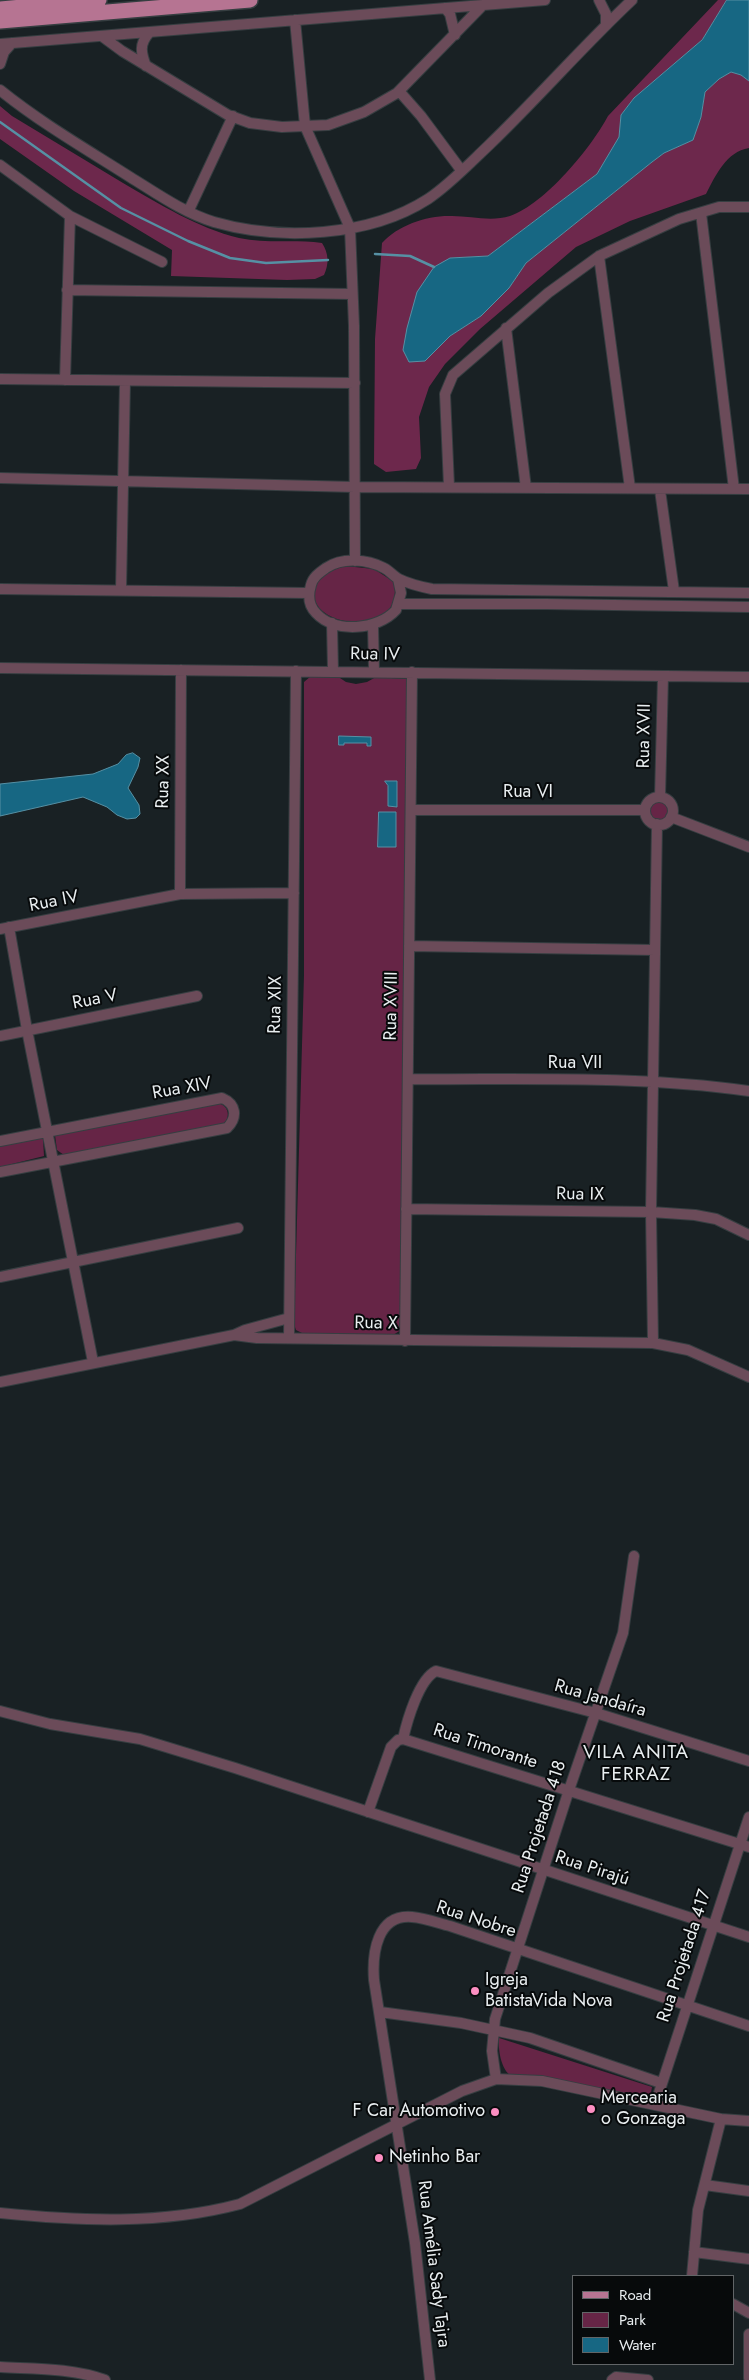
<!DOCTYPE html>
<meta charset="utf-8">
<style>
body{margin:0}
#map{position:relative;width:749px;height:2380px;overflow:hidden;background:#192124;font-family:Jost,sans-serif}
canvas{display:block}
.legend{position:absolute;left:572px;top:2275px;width:162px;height:90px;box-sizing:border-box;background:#070a0b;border:1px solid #616567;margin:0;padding:6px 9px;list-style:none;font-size:15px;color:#e9eef0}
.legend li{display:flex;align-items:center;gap:10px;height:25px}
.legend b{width:25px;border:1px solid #616567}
</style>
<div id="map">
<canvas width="749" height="2380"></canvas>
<ul class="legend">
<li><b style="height:6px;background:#b67492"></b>Road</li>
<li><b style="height:14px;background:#662546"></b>Park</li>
<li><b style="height:14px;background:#176783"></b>Water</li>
</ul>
</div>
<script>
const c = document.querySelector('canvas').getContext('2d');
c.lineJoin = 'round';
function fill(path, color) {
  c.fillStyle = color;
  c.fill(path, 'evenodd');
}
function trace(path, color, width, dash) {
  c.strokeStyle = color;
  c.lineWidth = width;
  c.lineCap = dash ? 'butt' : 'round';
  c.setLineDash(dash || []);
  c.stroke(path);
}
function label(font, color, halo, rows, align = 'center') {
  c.font = font + ' Jost,sans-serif';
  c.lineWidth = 4;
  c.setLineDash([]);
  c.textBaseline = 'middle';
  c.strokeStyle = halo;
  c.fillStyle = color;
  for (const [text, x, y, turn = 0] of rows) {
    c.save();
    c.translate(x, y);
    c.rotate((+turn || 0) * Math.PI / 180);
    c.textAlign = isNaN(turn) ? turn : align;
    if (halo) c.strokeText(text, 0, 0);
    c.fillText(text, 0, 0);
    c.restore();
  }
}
fill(new Path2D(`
 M 345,566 L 374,569 L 394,582 C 406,641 303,628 315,588 C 319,575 332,570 345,566 Z
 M 311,676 L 337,676 L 346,682 L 356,684 L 367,682 L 376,677 L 407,679 L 401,1330 L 393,1335 L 302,1333 L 296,1330 L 294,1324 L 304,975 L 304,682 Z
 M648 811a11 11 0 1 1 22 0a11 11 0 1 1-22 0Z
 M 218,1103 C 229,1106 231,1117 223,1125 L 64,1155 L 57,1150 L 55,1135 Z
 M 40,1135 L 43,1139 L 44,1156 L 0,1167 L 0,1142 Z
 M 499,2038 L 652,2087 L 649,2103 L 511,2076 C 501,2069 498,2050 499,2038 Z`), '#662546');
fill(new Path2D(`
 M 718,0 L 727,0 L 702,40 L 634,98 L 621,115 L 620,137 L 597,174 L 488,256 L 450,258 L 425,361 L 450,336 L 481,316 L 509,288 L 526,263 L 652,162 L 664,153 L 693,140 L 701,117 L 705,92 L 719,79 L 731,72 L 741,75 L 749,81 L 749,148 C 726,152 716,175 706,194 L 630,221 L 576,247 L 480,329 L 445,364 L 429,387 L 419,417 L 421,458 L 416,469 L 386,472 L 374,464 L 375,339 L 382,243 C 398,225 428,215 452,216 C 471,216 491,222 510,216 C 545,204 591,148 608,116 Z
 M 0,106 L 12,116 C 49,138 86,161 123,183 C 159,204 198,228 239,238 C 267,244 295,239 322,243 C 329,254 329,264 324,275 L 315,279 L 287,280 L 171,276 L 172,250 L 74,191 L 0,139 Z`), '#6d284c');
const water = new Path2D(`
 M 727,0 L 749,0 L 749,81 L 741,75 L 731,72 L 719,79 L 705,92 L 701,117 L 693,140 L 664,153 L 652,162 L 526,263 L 509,288 L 481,316 L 450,336 L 425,361 L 409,362 L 403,350 L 407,328 L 417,292 L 434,267 L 450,258 L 488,256 L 597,174 L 619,137 L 621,115 L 634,98 L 702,40 Z
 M 339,736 L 371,737 L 371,746 L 367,746 L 367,743 L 344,743 L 344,745 L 339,745 Z
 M 133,753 L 140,758 L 138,767 L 128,788 L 139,805 L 140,814 L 136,818 L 127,819 L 117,815 L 107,807 L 83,797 L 0,816 L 0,784 L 93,774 L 118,764 L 126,755 Z
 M 385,781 L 397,781 L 397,807 L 388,806 L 388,786 Z
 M 379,812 L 396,812 L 396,847 L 378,847 Z`);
fill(water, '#176783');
trace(water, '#5690a4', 1);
trace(new Path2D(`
 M 0,122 L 121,208 L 188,241 L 230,258 L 266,263 L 328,260
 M 375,254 L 410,256 L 434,267`), '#5690a4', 2.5);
const minor = new Path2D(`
 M 599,0 L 606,14 L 606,25
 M 445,8 L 450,14 L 455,35
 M 295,20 L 305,126 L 350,228 L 354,326 L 355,561
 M 103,37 L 122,51 L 228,115 L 250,123 L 282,127 L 328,125 L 364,112 L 397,93 L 483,5
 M 0,44 L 545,0
 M 0,64 L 4,52 L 12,43
 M 146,66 C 141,53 139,44 149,33
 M 0,90 C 41,123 86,149 130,177 C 156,193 184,213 214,222 C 280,241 369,237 428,199 C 449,185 469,164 488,146 C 537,99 582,47 632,0
 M 399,91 L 421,116 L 461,170
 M 0,165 L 70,216 L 162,262
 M 189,210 L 233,116
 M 701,213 L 734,489
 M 599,256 L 630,488
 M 67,290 L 352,294
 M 506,328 L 526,488
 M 0,379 L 355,383
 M 65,380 L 70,216
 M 0,478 L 355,487 L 749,489
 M 449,486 L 445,394 L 453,375 L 548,293 L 599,256 L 679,219 L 719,207 L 749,207
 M 660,490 L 674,591
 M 398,579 L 401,593 L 396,610 C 378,630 335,634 316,613 C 308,605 308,595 311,585 C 313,577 319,573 326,568 C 342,557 367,559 384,568 C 390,571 394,577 399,579 C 409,584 422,587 432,589 L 749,593
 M 0,589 L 309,593
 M 121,590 L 125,381
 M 399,604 L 546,604 L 749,607
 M 332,623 L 333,671
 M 373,625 L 374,671
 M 0,668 L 749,677
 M 660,797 L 663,676
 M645 811a14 14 0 1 1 28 0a14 14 0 1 1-28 0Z
 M 411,810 L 645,810
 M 671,817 L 749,847
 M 180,894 L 181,670
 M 9,927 L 27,1030 L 93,1362
 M 0,929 L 180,894 L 294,893
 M 409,946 L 655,950
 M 0,1036 L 197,996
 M 408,1079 C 521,1080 636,1075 749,1091
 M 0,1141 L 222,1098 C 236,1104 238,1117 227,1128 L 0,1172
 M 406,1209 L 651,1212 L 695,1215 L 716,1219 L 749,1235
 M 0,1277 L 238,1228
 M 234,1335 L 245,1330 L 289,1318
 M 289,1338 L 296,671
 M 405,1341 L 412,672
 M 653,1343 L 651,1212 L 657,824
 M 0,1382 L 234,1335 L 257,1338 L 653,1343 L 688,1350 L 749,1377
 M 0,1711 L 50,1724 L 140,1739 L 235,1768 L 749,1937
 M 403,1739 C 407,1721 419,1679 436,1671 L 596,1713 L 749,1761
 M 368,1812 L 391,1747 L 398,1740 L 403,1739 L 749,1847
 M 380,2012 L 461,2023 L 530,2038 L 661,2083
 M 496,2079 L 492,2051 L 495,2019 L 569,1790 L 623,1633 L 634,1556
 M 655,2105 L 749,1817
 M 705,2185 L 749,2191
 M 0,2213 C 80,2221 161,2225 240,2204 L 462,2091 L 496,2079 L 542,2081 L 721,2119 L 749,2121
 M 694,2252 L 749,2259
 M 692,2276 L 698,2210 L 721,2119
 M 733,2304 L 749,2313
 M 749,2334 L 749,2378
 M 0,2367 C 35,2369 72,2368 105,2380
 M 430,2380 L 415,2243 L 374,1980 C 372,1953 377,1914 412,1917 C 425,1918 438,1923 450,1926 L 749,2026
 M 612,2380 L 616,2377 L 648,2380`);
const primary = new Path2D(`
 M 0,9 L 99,0
 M 0,21 L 250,0`);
trace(minor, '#363e41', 12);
trace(primary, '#363e41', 18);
trace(minor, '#6b4b59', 10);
trace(primary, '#b67492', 15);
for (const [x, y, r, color] of [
 [475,1991,5,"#fc8fc2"],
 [591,2109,5,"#fc8fc2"],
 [495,2112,5,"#fc8fc2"],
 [379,2158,5,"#fc8fc2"]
]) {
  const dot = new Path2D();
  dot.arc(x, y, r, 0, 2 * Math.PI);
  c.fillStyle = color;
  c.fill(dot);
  trace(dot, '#070a0b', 2);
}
label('18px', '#e9eef0', '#070a0b', [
 ["Rua IV",375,655,1],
 ["Rua XVII",645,736,-89],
 ["Rua XX",164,782,-89],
 ["Rua VI",528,793],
 ["Rua IV",54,902,-11],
 ["Rua V",95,1000,-11],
 ["Rua XIX",276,1005,-89],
 ["Rua XVIII",392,1006,-89],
 ["Rua VII",575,1064],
 ["Rua XIV",182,1089,-10],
 ["Rua IX",580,1195,1],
 ["Rua X",376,1324,1],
 ["Rua Jandaíra",600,1699,16],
 ["Rua Timorante",485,1747,18],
 ["Rua Projetada 418",540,1827,-72],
 ["Rua Pirajú",592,1869,18],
 ["Rua Nobre",476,1920,18],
 ["Rua Projetada 417",685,1956,-72],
 ["Rua Amélia Sady Tajra",433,2264,83]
]);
label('18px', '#e9eef0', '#070a0b', [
 ["Igreja",485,1981],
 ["BatistaVida Nova",485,2002],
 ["Mercearia",601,2099],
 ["o Gonzaga",601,2120],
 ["F Car Automotivo",485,2112,"right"],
 ["Netinho Bar",389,2158]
], 'left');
c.letterSpacing = '1px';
label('19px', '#e9eef0', '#070a0b', [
 ["VILA ANITA",636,1753],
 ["FERRAZ",636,1775]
]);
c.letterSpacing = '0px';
</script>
